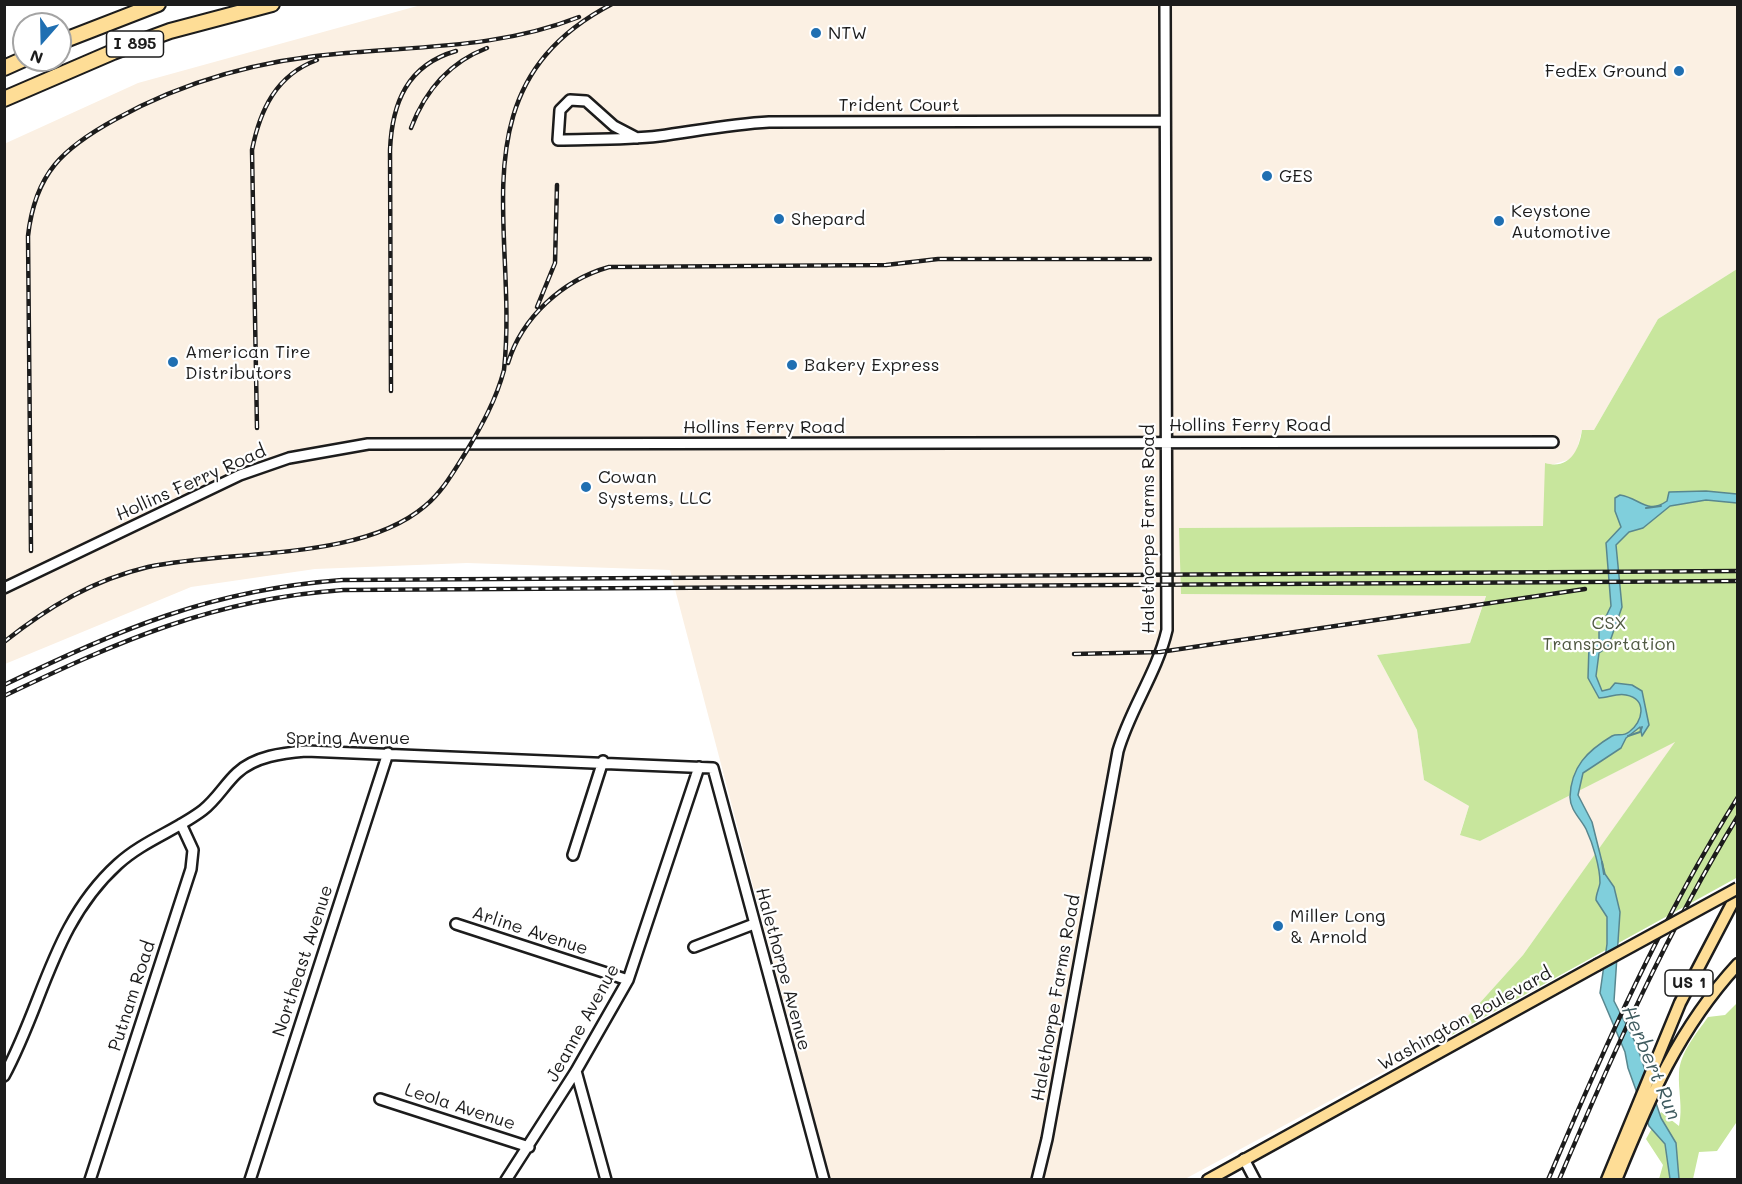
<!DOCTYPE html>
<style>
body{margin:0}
#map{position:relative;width:1742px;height:1184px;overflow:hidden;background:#fff;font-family:Mali,sans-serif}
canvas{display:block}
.frame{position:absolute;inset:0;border:6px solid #1c1c1c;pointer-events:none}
.north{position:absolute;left:12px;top:12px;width:60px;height:60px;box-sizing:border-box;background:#fff;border:2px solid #a4a4a4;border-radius:50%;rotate:200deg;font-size:16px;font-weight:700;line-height:24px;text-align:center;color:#1c1c1c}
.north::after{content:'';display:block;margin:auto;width:21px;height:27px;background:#1f6fb2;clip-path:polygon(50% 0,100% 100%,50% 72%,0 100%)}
</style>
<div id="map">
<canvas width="1742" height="1184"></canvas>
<div class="frame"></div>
<div class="north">N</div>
</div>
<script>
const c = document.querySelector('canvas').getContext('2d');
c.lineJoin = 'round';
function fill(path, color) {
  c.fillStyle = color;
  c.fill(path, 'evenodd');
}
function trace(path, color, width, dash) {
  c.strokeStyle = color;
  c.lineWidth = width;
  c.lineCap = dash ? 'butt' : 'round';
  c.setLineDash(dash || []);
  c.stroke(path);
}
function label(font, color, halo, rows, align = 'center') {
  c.font = font + ' Mali,sans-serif';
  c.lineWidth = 4.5;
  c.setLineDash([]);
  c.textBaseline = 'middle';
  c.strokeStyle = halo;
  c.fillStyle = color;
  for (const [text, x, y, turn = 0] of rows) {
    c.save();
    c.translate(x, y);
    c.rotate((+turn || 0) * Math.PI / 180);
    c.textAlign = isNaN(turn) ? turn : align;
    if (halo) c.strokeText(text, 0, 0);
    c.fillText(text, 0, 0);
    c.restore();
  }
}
fill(new Path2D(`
 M 421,5 L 1737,5 L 1737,269 L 1658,319 L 1594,430 L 1582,430 L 1576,453 L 1571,459 L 1551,465 L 1544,526 L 1180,528 L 1181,594 L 1486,595 L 1470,643 L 1377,655 L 1417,730 L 1424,780 L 1469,806 L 1460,834 L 1480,841 L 1676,741 L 1523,955 L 1450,1036 L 1185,1179 L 830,1179 L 670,570 L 467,563 L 315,569 L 191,587 L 5,664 L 4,144 L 138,83 Z`), '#fbf0e3');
fill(new Path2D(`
 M 1737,269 L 1738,877 L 1450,1036 L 1523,955 L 1675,742 L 1480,841 L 1460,835 L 1469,806 L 1424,780 L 1417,730 L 1377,655 L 1470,643 L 1486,596 L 1181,594 L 1179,528 L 1543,526 L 1545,463 C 1569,470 1579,451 1582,430 L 1594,430 L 1658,319 Z
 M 1737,1003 L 1736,1123 L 1717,1151 L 1699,1152 L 1693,1179 L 1659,1179 L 1663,1165 L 1646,1139 L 1661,1112 L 1679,1126 C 1683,1107 1678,1091 1679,1073 C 1680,1052 1697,1033 1708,1017 L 1725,1015 Z`), '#c8e69d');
const water = new Path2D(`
 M 1706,491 L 1737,494 L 1737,503 L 1706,500 L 1670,506 L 1643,528 L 1629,532 L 1616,545 L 1622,607 L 1608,647 L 1599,653 L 1596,676 L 1602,691 L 1610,689 L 1615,683 L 1632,685 L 1642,691 L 1649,725 L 1642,736 L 1640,727 L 1626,738 L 1621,748 L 1583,773 L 1578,795 L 1592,822 L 1605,874 L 1614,887 L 1620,912 L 1614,1001 L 1637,1046 L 1661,1118 L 1676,1143 L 1679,1179 L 1670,1179 L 1665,1144 L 1649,1126 L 1628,1068 L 1625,1052 L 1600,993 L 1607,944 L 1607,917 L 1596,900 C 1596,894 1599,889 1600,883 C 1600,867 1593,844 1586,829 C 1581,819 1570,810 1570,797 C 1571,767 1587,751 1612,736 C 1617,733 1623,737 1629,732 C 1643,722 1648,699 1626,695 C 1616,693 1608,698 1599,698 L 1588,678 L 1589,645 L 1594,642 L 1599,644 L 1599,631 L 1611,606 L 1606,543 L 1621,527 L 1615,511 L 1615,498 L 1620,495 C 1640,498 1647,515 1667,501 L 1669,492 Z`);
fill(water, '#80cfdc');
trace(water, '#58878f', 1.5);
trace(new Path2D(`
 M 1646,508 L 1661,506
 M 1628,736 L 1640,732 L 1642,727
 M 1602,862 L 1604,874`), '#58878f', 2);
const minor = new Path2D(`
 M 637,138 L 614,126 L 586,101 L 570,100 L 560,110 L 558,140 C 591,139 626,140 659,136 C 696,131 732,124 769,122 L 1163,121
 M 4,588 L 240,475 L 289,458 L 368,444 L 1553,442
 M 573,855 L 603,761
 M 456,924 L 628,980
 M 694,947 L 754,924
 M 576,1071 L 606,1180
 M 4,1076 C 44,1002 53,923 118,864 C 143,841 177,830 203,810 C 217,799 225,784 237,773 C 255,756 283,753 306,751 L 713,768 L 824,1180
 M 380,1099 L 529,1147
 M 1244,1159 L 1255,1180
 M 90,1180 L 191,869 L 193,850 L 181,824
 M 250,1180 L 388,753
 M 506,1180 L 576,1071 L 628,980 L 699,767
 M 1037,1180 L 1047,1139 L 1118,751 C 1130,709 1157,673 1167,630 L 1165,4`);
const major = new Path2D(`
 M 1208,1180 L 1597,965
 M 1607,1180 L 1680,1003 L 1738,892
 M 1616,1180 C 1649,1099 1678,1029 1738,964`);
const highway = new Path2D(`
 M 60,42 L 158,4
 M 4,68 L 24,59
 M 4,99 L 113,52 L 170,31 L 272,4`);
trace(minor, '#1c1c1c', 14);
trace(major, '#1c1c1c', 15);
trace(highway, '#1c1c1c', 18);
trace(minor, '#fff', 9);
trace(major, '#fedd96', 10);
trace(highway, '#fedd96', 14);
const rail = new Path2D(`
 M 411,128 C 425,91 450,62 487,48
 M 537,307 L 555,263 L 557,185
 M 508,363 C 522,317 563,280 609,267 L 886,265 L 938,259 L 1150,259
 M 391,391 L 390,150 C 392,103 407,65 456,51
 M 257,428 L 252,150 C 260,110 276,75 317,60
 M 31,551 L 28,236 C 35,173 63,148 116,119 C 186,80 266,59 346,53 C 426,46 503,47 579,17
 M 4,642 C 48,607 93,580 148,567 C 231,549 359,562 425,506 C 443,491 454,471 466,452 C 482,425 496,400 504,370 C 519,230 454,86 612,4
 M 1074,654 L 1160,652 L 1585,589
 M 4,685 C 121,629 210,590 342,580 L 1738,571
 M 4,696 C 119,641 214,599 343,590 L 1738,581
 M 1548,1180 C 1604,1048 1661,919 1738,797
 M 1559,1180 C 1612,1055 1667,932 1738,816`);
trace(rail, '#1c1c1c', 4.5);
trace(rail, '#fff', 2, [7]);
const majorBridge = new Path2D(`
 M 1597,965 L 1738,888`);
trace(majorBridge, '#1c1c1c', 15, []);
trace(majorBridge, '#fedd96', 10);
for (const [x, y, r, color] of [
 [816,33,6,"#1f6fb2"],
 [1679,71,6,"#1f6fb2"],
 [1267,176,6,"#1f6fb2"],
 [779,219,6,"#1f6fb2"],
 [1499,221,6,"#1f6fb2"],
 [173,362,6,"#1f6fb2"],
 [792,365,6,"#1f6fb2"],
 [586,487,6,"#1f6fb2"],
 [1278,926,6,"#1f6fb2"]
]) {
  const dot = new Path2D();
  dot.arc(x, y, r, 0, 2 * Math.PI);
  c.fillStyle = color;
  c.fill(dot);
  trace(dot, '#fff', 2);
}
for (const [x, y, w] of [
 [135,44,57],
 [1689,983,48]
]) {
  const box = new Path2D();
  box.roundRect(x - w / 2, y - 13, w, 26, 4.5);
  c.fillStyle = '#fff';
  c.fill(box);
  trace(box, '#1c1c1c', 1.5);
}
label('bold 16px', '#1c1c1c', null, [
 ["I 895",135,44],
 ["US 1",1689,983]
]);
label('18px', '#1c1c1c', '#fff', [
 ["NTW",828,33],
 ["FedEx Ground",1667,71,"right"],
 ["GES",1279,176],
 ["Keystone",1511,211],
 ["Automotive",1511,232],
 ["Shepard",791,219],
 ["American Tire",185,352],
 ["Distributors",185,373],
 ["Bakery Express",804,365],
 ["Cowan",598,477],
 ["Systems, LLC",598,498],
 ["Miller Long",1290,916],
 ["& Arnold",1290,937]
], 'left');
label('18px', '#1c1c1c', '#fff', [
 ["Trident Court",899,105],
 ["Hollins Ferry Road",1250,425],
 ["Hollins Ferry Road",764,427],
 ["Hollins Ferry Road",191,483,-24],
 ["Halethorpe Farms Road",1148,529,-90],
 ["Spring Avenue",348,738],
 ["Arline Avenue",530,931,18],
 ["Northeast Avenue",303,961,-72],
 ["Halethorpe Avenue",783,969,75],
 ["Putnam Road",132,996,-72],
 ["Halethorpe Farms Road",1056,998,-80],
 ["Washington Boulevard",1465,1019,-29],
 ["Jeanne Avenue",583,1023,-61],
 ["Leola Avenue",460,1107,18]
]);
label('18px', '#505943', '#fff', [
 ["CSX",1609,623],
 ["Transportation",1609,644]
]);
label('italic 20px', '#3f5b5f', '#fff', [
 ["Herbert Run",1651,1063,67]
]);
</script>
